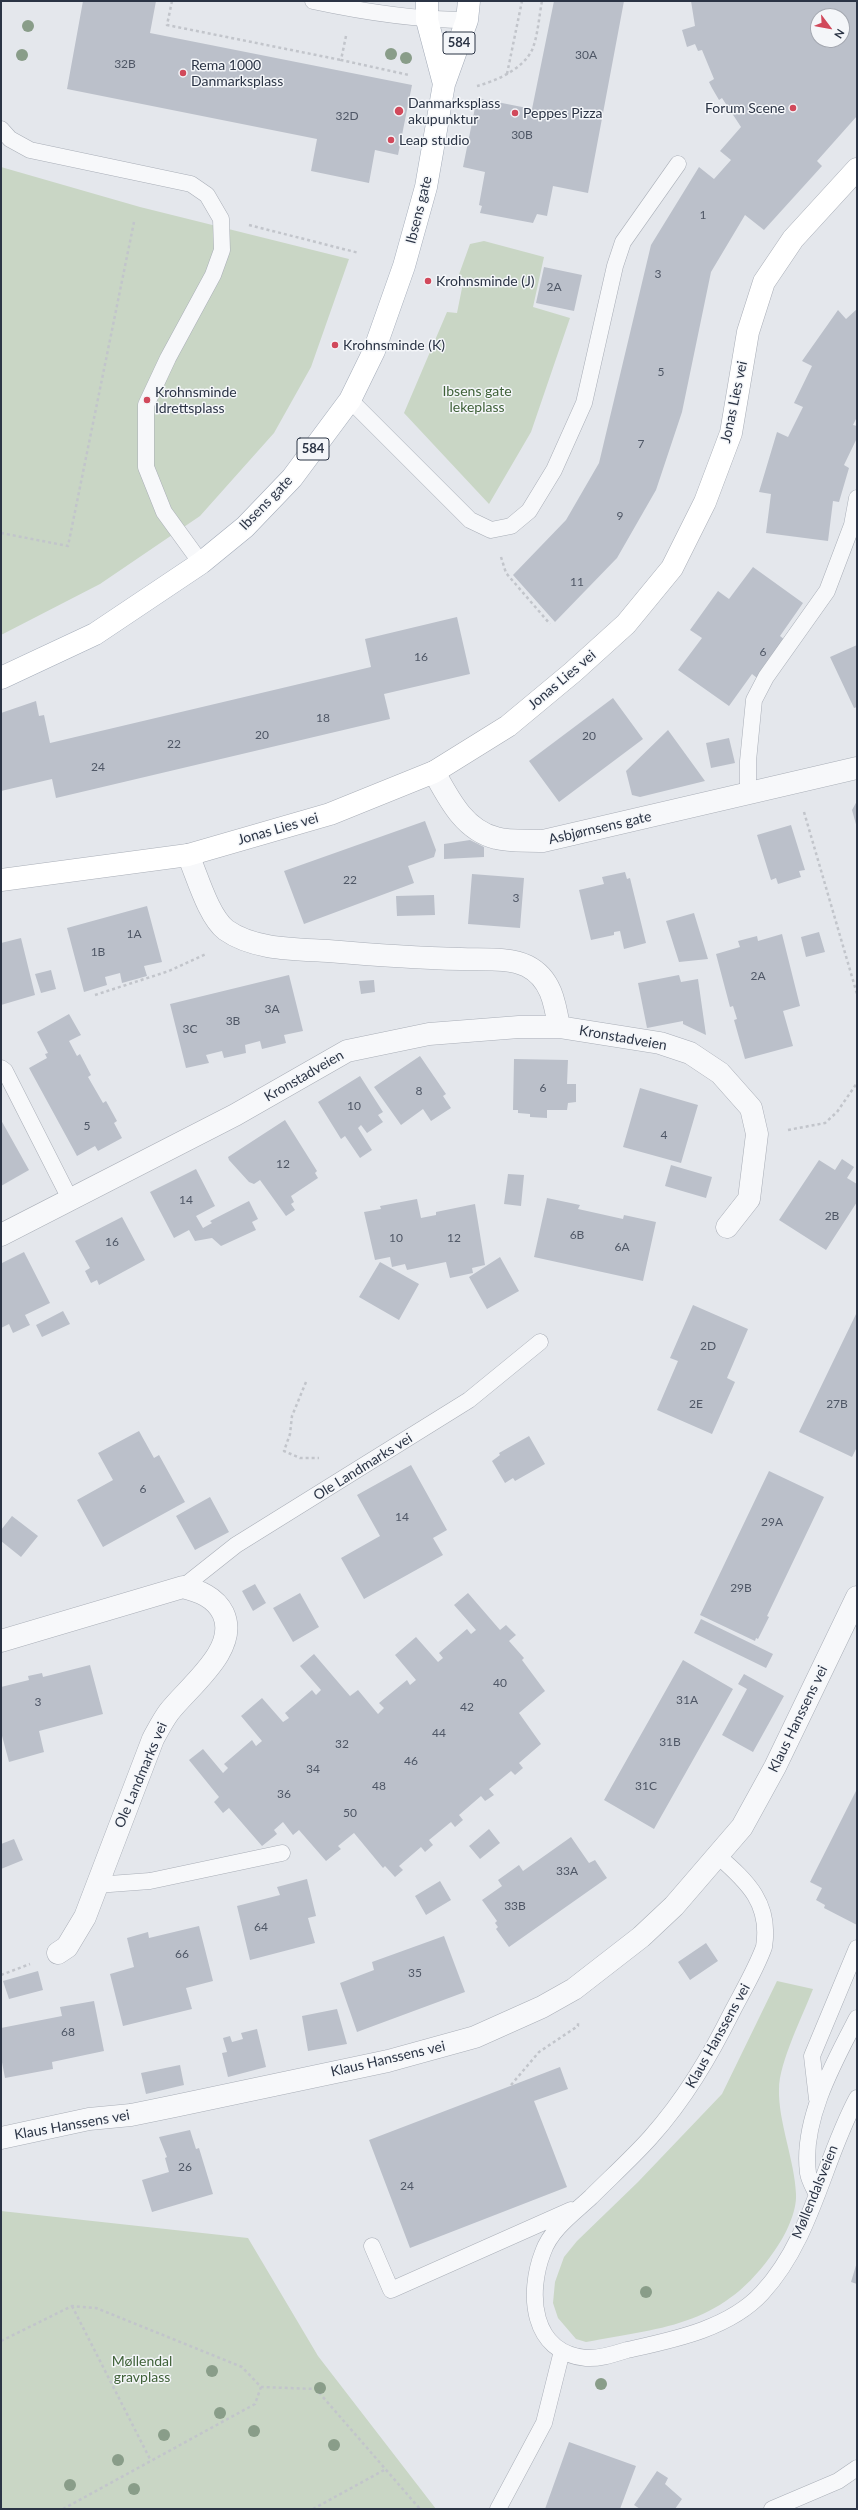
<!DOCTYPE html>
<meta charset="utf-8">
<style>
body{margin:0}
#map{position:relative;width:858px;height:2510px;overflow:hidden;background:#e4e7ec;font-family:Lato,sans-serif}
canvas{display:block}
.frame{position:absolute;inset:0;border:2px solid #2b3445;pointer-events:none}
.north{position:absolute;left:810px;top:8px;width:40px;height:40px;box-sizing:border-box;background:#f4f6f9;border:1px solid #a4a8b1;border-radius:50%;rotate:122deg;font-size:11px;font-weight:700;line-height:16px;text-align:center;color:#2b3445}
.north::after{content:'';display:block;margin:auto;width:14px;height:18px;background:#d1495b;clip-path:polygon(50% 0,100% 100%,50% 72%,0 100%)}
</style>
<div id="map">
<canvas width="858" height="2510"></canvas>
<div class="frame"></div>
<div class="north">N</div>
</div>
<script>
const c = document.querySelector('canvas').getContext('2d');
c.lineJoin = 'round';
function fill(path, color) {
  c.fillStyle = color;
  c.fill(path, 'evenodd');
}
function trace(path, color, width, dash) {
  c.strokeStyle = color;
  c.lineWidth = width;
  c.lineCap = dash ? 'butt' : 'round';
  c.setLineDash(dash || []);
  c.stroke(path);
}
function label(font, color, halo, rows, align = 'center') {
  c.font = font + ' Lato,sans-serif';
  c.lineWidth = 3;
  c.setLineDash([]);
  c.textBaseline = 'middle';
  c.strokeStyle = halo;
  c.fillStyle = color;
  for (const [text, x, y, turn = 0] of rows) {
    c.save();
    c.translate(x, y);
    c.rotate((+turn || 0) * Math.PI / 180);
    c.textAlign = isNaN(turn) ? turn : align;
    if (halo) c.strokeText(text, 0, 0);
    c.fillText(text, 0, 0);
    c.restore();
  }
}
fill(new Path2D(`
 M 1,167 L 140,207 L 349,259 L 311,367 L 274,433 L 200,516 L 100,584 L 1,635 Z
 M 484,241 L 544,257 L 533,307 L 570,318 L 531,432 L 489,504 L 404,413 L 447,312 L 457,313 L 463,283 L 457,280 L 470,244 Z
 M 777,1981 L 813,1989 C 803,2015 779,2063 779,2089 C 778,2121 795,2162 796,2194 C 797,2212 785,2236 775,2250 C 724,2325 668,2327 586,2342 L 576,2339 L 558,2318 L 553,2303 L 555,2282 L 564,2257 L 577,2241 L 638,2182 L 722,2094 Z
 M 1,2211 L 248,2238 L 318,2356 L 436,2509 L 1,2509 Z`), '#c9d6c5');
fill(new Path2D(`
 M 83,1 L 156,1 L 150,33 L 412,85 L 398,155 L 375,150 L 369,183 L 311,171 L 317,139 L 67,89 Z
 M 554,1 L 624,1 L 588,193 L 553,186 L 547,216 L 537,214 L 533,223 L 480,213 L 482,206 L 479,205 L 485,172 L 463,167 L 477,98 L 532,109 Z
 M 691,1 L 857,1 L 857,116 L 817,161 L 822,166 L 764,230 L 745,215 L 711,272 L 682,412 L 656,490 L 617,558 L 555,622 L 513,575 L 566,520 L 599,463 L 651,245 L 699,167 L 714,179 L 731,160 L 720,151 L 741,127 L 722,98 L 719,100 L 712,88 L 709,82 L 714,79 L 702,50 L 698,51 L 695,44 L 687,47 L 682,30 L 695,26 ZM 818,16 L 842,16 L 842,40 L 818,40 Z
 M 544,267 L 582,275 L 574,311 L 536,303 Z
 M 857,309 L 857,417 L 853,425 L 857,426 L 857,438 L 844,465 L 849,468 L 839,502 L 833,501 L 828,541 L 766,533 L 771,494 L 759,492 L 777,432 L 788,437 L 803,407 L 794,403 L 812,366 L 802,361 L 838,310 L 846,319 Z
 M 753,567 L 803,603 L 780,636 L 785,640 L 757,678 L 752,674 L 729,706 L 678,670 L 702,638 L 690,630 L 718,591 L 729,599 Z
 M 457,617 L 470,674 L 384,694 L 390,719 L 56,798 L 52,779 L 1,791 L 1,713 L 36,701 L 39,716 L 44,715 L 50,743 L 371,667 L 365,639 Z
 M 857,645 L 857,707 L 854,708 L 830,657 Z
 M 613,698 L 643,739 L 559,802 L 529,761 Z
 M 668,730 L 705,781 L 640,797 L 632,795 L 626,771 Z
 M 729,738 L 735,763 L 711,768 L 706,743 Z
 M 857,801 L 857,828 L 852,810 Z
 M 425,821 L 436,850 L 434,857 L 408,866 L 414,883 L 304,924 L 284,871 Z
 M 791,825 L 805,870 L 799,871 L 801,877 L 778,884 L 776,878 L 771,880 L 757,835 Z
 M 470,840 L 484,847 L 484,857 L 444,859 L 444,844 Z
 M 625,872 L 627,879 L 630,878 L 646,943 L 624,949 L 620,931 L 614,932 L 614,935 L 591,940 L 579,890 L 604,884 L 602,877 Z
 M 472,874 L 524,878 L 520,928 L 468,924 Z
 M 434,895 L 435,915 L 397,916 L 396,896 Z
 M 147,906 L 162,962 L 144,966 L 147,976 L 122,983 L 120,973 L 105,977 L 107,985 L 84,992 L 67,928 Z
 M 694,913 L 708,959 L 679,962 L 666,921 Z
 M 819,932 L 825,952 L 806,957 L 801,937 Z
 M 782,934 L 800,1006 L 783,1011 L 793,1046 L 745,1059 L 734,1020 L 737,1019 L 733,1006 L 730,1007 L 716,954 L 740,947 L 738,941 L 757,936 L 758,941 Z
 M 21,938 L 35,995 L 1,1005 L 1,943 Z
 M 51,970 L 56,989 L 41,993 L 35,974 Z
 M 289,975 L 303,1031 L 284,1035 L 286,1043 L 262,1049 L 260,1041 L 245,1045 L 246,1053 L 224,1058 L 222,1051 L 206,1055 L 209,1063 L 186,1068 L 170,1004 Z
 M 679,975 L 681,982 L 698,979 L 706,1035 L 683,1024 L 683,1021 L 647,1028 L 638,983 Z
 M 374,980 L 375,992 L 361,994 L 359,981 Z
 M 69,1014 L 81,1035 L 69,1041 L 77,1056 L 80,1054 L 91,1075 L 88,1077 L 103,1103 L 106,1101 L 117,1121 L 114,1123 L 122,1138 L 98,1151 L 95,1146 L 77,1156 L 29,1068 L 47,1058 L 45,1054 L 48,1053 L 37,1032 Z
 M 420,1056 L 446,1094 L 443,1096 L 451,1108 L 431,1121 L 423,1109 L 401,1125 L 374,1087 Z
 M 514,1059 L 568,1060 L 567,1084 L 576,1084 L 576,1102 L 568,1103 L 567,1110 L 547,1110 L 547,1118 L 530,1117 L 530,1114 L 518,1113 L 518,1110 L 513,1110 Z
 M 360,1076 L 383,1112 L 378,1115 L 383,1122 L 367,1133 L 361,1125 L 358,1128 L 372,1150 L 360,1158 L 345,1136 L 341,1139 L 318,1102 Z
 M 640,1088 L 698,1105 L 681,1163 L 623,1147 Z
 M 1,1120 L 29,1170 L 1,1186 Z
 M 285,1120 L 317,1171 L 315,1173 L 318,1178 L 291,1196 L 294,1202 L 291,1204 L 295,1210 L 286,1216 L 260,1180 L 254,1184 L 249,1182 L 229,1160 L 228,1157 Z
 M 842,1159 L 854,1167 L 847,1178 L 857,1184 L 857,1202 L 826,1250 L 779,1220 L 819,1160 L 835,1170 Z
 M 671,1165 L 712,1177 L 706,1198 L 665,1186 Z
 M 196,1169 L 215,1206 L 196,1216 L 203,1228 L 212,1223 L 210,1221 L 249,1201 L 258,1219 L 252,1222 L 256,1230 L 221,1246 L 212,1238 L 195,1241 L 189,1230 L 174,1238 L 150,1192 Z
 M 508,1174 L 524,1175 L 521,1206 L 504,1204 Z
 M 547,1198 L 580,1205 L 578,1209 L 623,1219 L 624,1215 L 656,1222 L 643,1281 L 534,1257 Z
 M 417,1199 L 421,1218 L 436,1215 L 436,1212 L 475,1204 L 485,1265 L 472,1268 L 473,1273 L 450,1278 L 446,1262 L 407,1270 L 405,1264 L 392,1267 L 390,1257 L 375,1260 L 364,1212 L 381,1209 L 380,1206 Z
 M 122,1217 L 145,1260 L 99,1285 L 97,1280 L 91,1283 L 85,1271 L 90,1268 L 75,1241 Z
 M 24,1252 L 50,1303 L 25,1315 L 30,1325 L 13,1333 L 9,1324 L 1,1328 L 1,1260 L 2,1263 Z
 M 500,1257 L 519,1291 L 487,1309 L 469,1277 Z
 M 380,1262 L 419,1284 L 399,1320 L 359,1297 Z
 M 693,1305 L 748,1329 L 727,1378 L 735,1382 L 712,1434 L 657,1410 L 678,1361 L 670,1358 Z
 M 63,1311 L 70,1324 L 42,1337 L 36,1325 Z
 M 857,1312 L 857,1447 L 852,1457 L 799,1432 Z
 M 139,1431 L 154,1458 L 159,1455 L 185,1502 L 103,1547 L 77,1500 L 113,1480 L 98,1453 Z
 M 529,1436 L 545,1464 L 515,1481 L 513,1478 L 505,1483 L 492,1461 L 500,1455 L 499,1453 Z
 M 411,1465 L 447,1530 L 433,1538 L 443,1555 L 364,1599 L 341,1558 L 380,1536 L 357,1495 Z
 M 769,1471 L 824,1497 L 767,1616 L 769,1617 L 758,1639 L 756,1638 L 755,1641 L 700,1615 Z
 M 210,1497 L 229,1532 L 195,1550 L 176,1516 Z
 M 12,1516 L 38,1536 L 21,1557 L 1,1541 L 1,1530 Z
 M 255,1584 L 266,1603 L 253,1611 L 242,1591 Z
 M 300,1593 L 319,1627 L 293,1642 L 273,1608 Z
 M 468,1593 L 500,1630 L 506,1625 L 516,1635 L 509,1641 L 524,1658 L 522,1660 L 545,1691 L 519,1713 L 541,1744 L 519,1763 L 523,1768 L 515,1775 L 511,1771 L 489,1789 L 494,1795 L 485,1801 L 481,1796 L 459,1815 L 463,1820 L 455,1827 L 451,1822 L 429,1840 L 433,1845 L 425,1852 L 421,1847 L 399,1866 L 403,1870 L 395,1877 L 385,1866 L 383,1868 L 354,1833 L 338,1846 L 341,1849 L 326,1861 L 299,1830 L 293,1835 L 283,1822 L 274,1830 L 277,1834 L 262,1846 L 229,1808 L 223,1813 L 214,1802 L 219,1797 L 189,1760 L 203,1749 L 223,1773 L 228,1768 L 224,1764 L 252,1740 L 256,1746 L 262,1741 L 241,1716 L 262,1698 L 283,1722 L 289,1718 L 285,1713 L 312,1690 L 316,1695 L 321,1690 L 300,1666 L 314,1654 L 350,1696 L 358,1690 L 378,1714 L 384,1708 L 379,1703 L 407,1680 L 410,1685 L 416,1680 L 395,1655 L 416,1637 L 438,1662 L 443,1658 L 439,1653 L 467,1629 L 471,1634 L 476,1630 L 454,1605 Z
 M 701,1619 L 773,1654 L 766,1668 L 694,1633 Z
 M 683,1660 L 733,1689 L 654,1829 L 604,1800 Z
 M 90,1665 L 103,1714 L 39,1731 L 44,1752 L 9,1762 L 1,1732 L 1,1687 L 29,1680 L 28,1676 L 42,1673 L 43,1677 Z
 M 744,1674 L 784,1696 L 753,1752 L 722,1735 L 747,1689 L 738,1684 Z
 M 857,1789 L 857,1925 L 824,1908 L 825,1905 L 816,1900 L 822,1888 L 810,1882 Z
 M 489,1829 L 500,1843 L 480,1859 L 469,1846 Z
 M 571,1837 L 589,1863 L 595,1860 L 607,1878 L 509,1947 L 496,1929 L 498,1927 L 495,1923 L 497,1921 L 482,1900 L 502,1886 L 498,1880 L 519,1865 L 523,1871 Z
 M 14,1839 L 23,1860 L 1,1869 L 1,1844 Z
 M 307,1879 L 316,1916 L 308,1918 L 315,1943 L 250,1960 L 237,1906 L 280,1895 L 277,1887 Z
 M 440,1881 L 451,1900 L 426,1915 L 415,1896 Z
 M 199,1926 L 213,1981 L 186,1988 L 192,2009 L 123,2026 L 110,1974 L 134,1967 L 127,1938 L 148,1932 L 149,1938 Z
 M 444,1936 L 465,1992 L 357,2032 L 340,1983 L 374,1970 L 372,1962 Z
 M 706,1943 L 718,1961 L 690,1980 L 678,1962 Z
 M 38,1971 L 43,1990 L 9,1999 L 3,1981 Z
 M 94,2001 L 104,2051 L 52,2062 L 53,2069 L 5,2078 L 1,2057 L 1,2028 L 62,2016 L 60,2007 Z
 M 337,2009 L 347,2044 L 308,2051 L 302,2016 Z
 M 257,2029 L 266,2067 L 228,2077 L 222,2053 L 227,2052 L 223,2038 L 230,2036 L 232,2042 L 243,2039 L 241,2033 Z
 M 180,2065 L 184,2085 L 146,2094 L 141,2073 Z
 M 560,2067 L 568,2089 L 534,2101 L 567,2187 L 410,2248 L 369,2140 Z
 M 190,2130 L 196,2149 L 199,2148 L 213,2194 L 152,2212 L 142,2180 L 169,2172 L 165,2158 L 167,2157 L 159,2137 Z
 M 857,2262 L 857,2284 L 851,2282 Z
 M 569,2442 L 636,2466 L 620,2509 L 545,2509 Z
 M 657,2471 L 668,2478 L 665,2484 L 682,2499 L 675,2509 L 640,2509 L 634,2505 Z`), '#bbc0ca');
const lane = new Path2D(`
 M 313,1 C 364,12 414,20 467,20
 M 1,129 L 10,139 L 30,150 L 191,184 L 207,195 L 221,219 L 222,250 L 213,275 L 168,358 L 146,405 L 146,467 L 164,512 L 201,563
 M 350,400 L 470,520 L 491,530 L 511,526 L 529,511 L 554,470 L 584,403 L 615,266 L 623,242 L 678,164
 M 748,794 L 748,761 L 754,700 L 766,677 L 827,591 L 852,525 L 857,498
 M 1,1068 L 5,1071 L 70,1199
 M 183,1587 L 236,1545 L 469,1400 L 540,1342
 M 718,1856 C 748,1882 771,1904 764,1947 C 756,1969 744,1989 733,2010 C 710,2056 685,2099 650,2138 C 631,2159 611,2177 591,2197 C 574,2213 551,2229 543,2252 C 527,2293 531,2353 586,2358 C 600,2359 614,2354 627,2350 C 672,2340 729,2329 762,2293 C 812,2239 823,2161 857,2098
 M 96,1885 L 150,1881 L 282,1853
 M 817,2099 L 812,2056 L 857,1948
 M 817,2195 C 814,2188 809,2180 808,2173 C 801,2121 834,2062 857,2018
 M 372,2246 L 391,2290 L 571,2210
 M 498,2509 L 544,2423 L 562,2351
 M 772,2509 L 838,2481 L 857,2468`);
const street = new Path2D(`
 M 434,772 C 449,799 464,830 496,838 C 510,842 528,840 543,841 L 857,768
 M 188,855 C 197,875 208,916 226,930 C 254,950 296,949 328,951 C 373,955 417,958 461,959 C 481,960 509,957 527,966 C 551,978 555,1003 559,1027 L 660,1043 L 690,1053 L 720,1073 L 751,1108 L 757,1134 L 749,1199 L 727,1227
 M 1,1235 L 235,1115 L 347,1051 L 429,1034 L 519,1027 L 559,1027
 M 1,1641 L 183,1587 C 199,1591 215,1597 223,1613 C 240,1649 189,1686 169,1712 C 163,1720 158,1730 153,1739 L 85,1917 L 67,1947 L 58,1953
 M 1,2138 L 89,2119 L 131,2115 L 175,2106 L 388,2061 L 475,2037 L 542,2007 L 574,1989 L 641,1937 L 674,1906 L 742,1827 L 775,1767 L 857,1597`);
const secondary = new Path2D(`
 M 1,880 L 188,855 L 330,814 L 434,772 L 508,726 L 573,672 L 626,624 L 672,568 L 705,502 L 731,433 L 748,332 L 764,282 L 793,239 L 857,169`);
const primary = new Path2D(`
 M 427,1 L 427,20 L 444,84
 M 1,678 L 95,634 L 201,563 L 245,527 L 292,478 L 350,400 L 374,351 L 404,266 L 426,187 L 444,84 L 467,20 L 469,1`);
trace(lane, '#a9aeb7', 17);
trace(street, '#a9aeb7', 23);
trace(secondary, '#a9aeb7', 23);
trace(primary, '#a3abb8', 23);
trace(new Path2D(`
 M 172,1 L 167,25 L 341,60
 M 346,36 L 341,60 L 409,75
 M 507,74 L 522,1
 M 477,86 C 496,81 523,69 532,50 C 538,36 539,16 542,1
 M 249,225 L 359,253
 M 1,533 L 68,546 L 134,222
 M 501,557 L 506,573 L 550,624
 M 804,812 L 857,994
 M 95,995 L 169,971 L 206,954
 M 788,1130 L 825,1123 L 837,1112 L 857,1083
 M 306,1382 L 292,1416 L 290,1434 L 284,1451 L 300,1458 L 319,1458
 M 1,1975 L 30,1964
 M 511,2085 L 539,2052 L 578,2026 L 578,2023
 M 72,2306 L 151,2461
 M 1,2341 L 72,2306 L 96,2308 L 242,2367 L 261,2387 L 316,2389 L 420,2509
 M 63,2509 L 255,2404 L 261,2387
 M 313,2509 L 386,2469`), '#c2c5cb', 2.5, [3, 3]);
trace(lane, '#f7f8fa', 16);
trace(street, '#f7f8fa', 22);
trace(secondary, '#fff', 22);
trace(primary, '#fff', 22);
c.fillStyle = '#899d89';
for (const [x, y] of [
 [28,26],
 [391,54],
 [22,55],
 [406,58],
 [646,2292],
 [212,2371],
 [601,2384],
 [320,2388],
 [220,2413],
 [254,2431],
 [164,2435],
 [334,2445],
 [118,2460],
 [70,2485],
 [134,2489]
]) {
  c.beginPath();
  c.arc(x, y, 6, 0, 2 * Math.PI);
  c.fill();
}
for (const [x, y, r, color] of [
 [183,73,4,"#d1495b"],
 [793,108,4,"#d1495b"],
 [399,111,5,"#d1495b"],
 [515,113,4,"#d1495b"],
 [391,140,4,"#d1495b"],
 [428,281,4,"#d1495b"],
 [335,345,4,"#d1495b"],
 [147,400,4,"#d1495b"]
]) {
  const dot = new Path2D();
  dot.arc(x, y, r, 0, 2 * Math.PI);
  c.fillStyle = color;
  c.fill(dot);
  trace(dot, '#f4f6f9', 1.5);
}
label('12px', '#4f5766', null, [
 ["30A",586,55],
 ["32B",125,64],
 ["32D",347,116],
 ["30B",522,135],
 ["1",703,215],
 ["3",658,274],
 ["2A",554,287],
 ["5",661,372],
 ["7",641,444],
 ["9",620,516],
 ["11",577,582],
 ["6",763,652],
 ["16",421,657],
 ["18",323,718],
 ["20",262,735],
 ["20",589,736],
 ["22",174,744],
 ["24",98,767],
 ["22",350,880],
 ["3",516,898],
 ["1A",134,934],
 ["1B",98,952],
 ["2A",758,976],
 ["3A",272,1009],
 ["3B",233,1021],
 ["3C",190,1029],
 ["6",543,1088],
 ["8",419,1091],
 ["10",354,1106],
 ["5",87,1126],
 ["4",664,1135],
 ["12",283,1164],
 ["14",186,1200],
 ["2B",832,1216],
 ["6B",577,1235],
 ["10",396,1238],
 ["12",454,1238],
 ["16",112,1242],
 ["6A",622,1247],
 ["2D",708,1346],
 ["2E",696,1404],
 ["27B",837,1404],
 ["6",143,1489],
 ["14",402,1517],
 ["29A",772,1522],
 ["29B",741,1588],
 ["40",500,1683],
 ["31A",687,1700],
 ["3",38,1702],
 ["42",467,1707],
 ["44",439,1733],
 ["31B",670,1742],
 ["32",342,1744],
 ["46",411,1761],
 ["34",313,1769],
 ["48",379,1786],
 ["31C",646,1786],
 ["36",284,1794],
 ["50",350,1813],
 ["33A",567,1871],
 ["33B",515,1906],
 ["64",261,1927],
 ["66",182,1954],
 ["35",415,1973],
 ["68",68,2032],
 ["26",185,2167],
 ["24",407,2186]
]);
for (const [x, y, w] of [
 [459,43,32],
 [313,449,32]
]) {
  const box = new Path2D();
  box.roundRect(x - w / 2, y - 11, w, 22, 3);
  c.fillStyle = '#f4f6f9';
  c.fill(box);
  trace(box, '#2b3445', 1);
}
label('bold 13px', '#2b3445', null, [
 ["584",459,43],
 ["584",313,449]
]);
label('14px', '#2b3445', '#f4f6f9', [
 ["Rema 1000",191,65],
 ["Danmarksplass",191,81],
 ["Danmarksplass",408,103],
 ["akupunktur",408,119],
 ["Forum Scene",785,108,"right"],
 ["Peppes Pizza",523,113],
 ["Leap studio",399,140],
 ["Krohnsminde (J)",436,281],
 ["Krohnsminde (K)",343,345],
 ["Krohnsminde",155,392],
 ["Idrettsplass",155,408]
], 'left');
label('14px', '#2b3445', '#f4f6f9', [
 ["Ibsens gate",419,210,-76],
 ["Jonas Lies vei",734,402,-78],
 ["Ibsens gate",266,503,-46],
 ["Jonas Lies vei",562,680,-40],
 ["Asbjørnsens gate",600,828,-13],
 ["Jonas Lies vei",278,829,-16],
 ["Kronstadveien",623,1038,10],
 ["Kronstadveien",304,1076,-30],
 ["Ole Landmarks vei",363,1467,-32],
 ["Klaus Hanssens vei",798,1719,-64],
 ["Ole Landmarks vei",141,1775,-67],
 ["Klaus Hanssens vei",718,2036,-61],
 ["Klaus Hanssens vei",388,2059,-13],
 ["Klaus Hanssens vei",72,2125,-10],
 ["Møllendalsveien",815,2192,-68]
]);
label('14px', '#3f6138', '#f4f6f9', [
 ["Ibsens gate",477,391],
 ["lekeplass",477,407],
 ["Møllendal",142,2361],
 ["gravplass",142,2377]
]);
</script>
